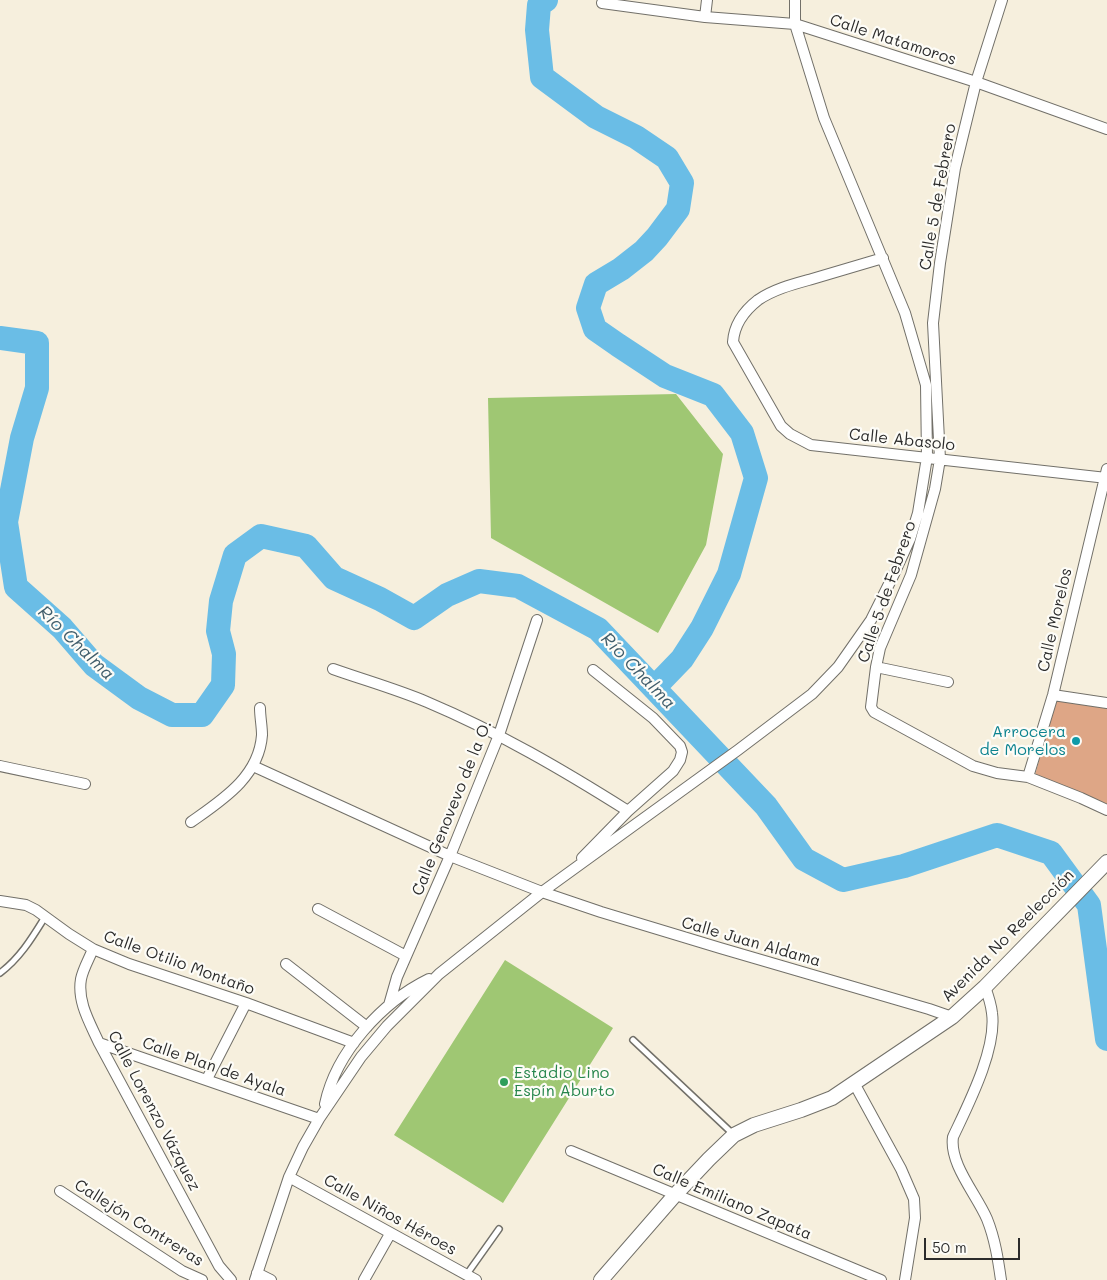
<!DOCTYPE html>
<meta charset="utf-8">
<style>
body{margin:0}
#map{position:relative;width:1107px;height:1280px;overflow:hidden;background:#f6efdd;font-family:Mali,sans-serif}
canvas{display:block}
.scale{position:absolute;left:924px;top:1238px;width:96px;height:22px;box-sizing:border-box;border:2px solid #2b2b2b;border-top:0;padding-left:6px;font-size:15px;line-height:18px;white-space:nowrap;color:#2b2b2b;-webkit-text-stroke:4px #fdfcf7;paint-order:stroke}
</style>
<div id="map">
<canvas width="1107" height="1280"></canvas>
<div class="scale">50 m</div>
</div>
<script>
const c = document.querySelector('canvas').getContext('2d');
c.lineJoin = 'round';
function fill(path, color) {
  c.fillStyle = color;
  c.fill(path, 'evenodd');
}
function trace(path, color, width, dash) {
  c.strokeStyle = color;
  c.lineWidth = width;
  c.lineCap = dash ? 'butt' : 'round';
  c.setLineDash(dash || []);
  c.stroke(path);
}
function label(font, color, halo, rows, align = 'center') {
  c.font = font + ' Mali,sans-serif';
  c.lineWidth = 4.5;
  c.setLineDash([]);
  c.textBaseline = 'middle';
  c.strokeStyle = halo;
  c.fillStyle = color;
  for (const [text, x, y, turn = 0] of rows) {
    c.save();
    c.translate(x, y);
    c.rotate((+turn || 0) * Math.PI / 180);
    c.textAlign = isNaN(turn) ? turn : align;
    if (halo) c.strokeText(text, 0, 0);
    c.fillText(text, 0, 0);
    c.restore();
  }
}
fill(new Path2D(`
 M 676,394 L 723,454 L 706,545 L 658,633 L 491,538 L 488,398 Z
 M 505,960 L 613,1028 L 503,1203 L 394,1135 Z`), '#9fc773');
trace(new Path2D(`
 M 546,0 L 539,5 L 537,30 L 542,77 L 596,117 L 636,137 L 667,158 L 682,183 L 678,209 L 657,237 L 644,251 L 621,269 L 596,284 L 588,308 L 595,329 L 618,345 L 665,376 L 713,395 L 742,433 L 756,478 L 729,574 L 702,628 L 682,659 L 654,688
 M 0,338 L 37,343 L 37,388 L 22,438 L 6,522 L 16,587 L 62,628 L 94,665 L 139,698 L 172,715 L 202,715 L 223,685 L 224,654 L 218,631 L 221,601 L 235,555 L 261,536 L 306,546 L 334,578 L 380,599 L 414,618 L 447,595 L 479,581 L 518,586 L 598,629 L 766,806 L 804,859 L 843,880 L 904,866 L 997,835 L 1051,853 L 1089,905 L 1107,1039`), '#6abde6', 24);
fill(new Path2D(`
 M 1056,699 L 1107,707 L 1107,805 L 1035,775 Z`), '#dea686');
const service = new Path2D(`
 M 0,973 C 20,958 32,938 45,917
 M 633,1040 L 733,1134
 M 467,1274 L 499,1229`);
const minor = new Path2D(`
 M 1002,0 L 976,82 L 955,168 L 940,263 L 933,323 L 940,459 L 935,489 L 911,575 L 880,648 L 876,667 L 871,707 L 874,712 L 973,766 L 997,773 L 1028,777 L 1081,798 L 1107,810
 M 602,3 L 705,17 L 795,24 L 976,82 L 1107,129
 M 705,17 L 707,0
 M 883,258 C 860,265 836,272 812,279 C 794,284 774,289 758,300 C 744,311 734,325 733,342 L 781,426 L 790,434 L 811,445 L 1107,478
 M 876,667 L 948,682
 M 333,669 C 364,680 396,689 427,702 C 498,732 563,770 628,811
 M 1053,695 L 1107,703
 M 0,766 L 85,784
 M 253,766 L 450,856 L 542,892 L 601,912 L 720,948 L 929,1009 L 952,1017
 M 1028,777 L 1053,695 L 1107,469
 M 191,822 C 222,800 259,777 262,735 C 262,726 260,717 260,708
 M 582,858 L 628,811 L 673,771 L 680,760 L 682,752 L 680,746 L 653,718 L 593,670
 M 0,901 L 26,905 L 36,910 L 69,934 L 93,949 L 129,964 L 246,1003 L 354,1043
 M 318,909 L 406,956
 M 93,949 C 89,959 83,969 81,979 C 77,1002 90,1023 99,1043 L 219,1266 L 231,1280
 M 286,964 L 367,1027
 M 985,987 C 988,995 991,1004 992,1013 C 997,1049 968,1105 953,1137 C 949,1164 977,1195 987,1219 C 995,1239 998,1259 1001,1280
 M 389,1005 L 397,977 L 450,856 L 499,735 L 537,620
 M 99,1043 L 319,1119
 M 207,1079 L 246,1003
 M 854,1083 L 901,1169 L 914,1199 L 915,1218 L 905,1280
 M 325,1104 C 336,1052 382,1002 429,979
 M 571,1151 L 881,1280
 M 289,1177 L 476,1280
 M 60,1191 L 182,1271 L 202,1280
 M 257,1273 L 271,1280
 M 255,1280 L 289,1177 L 303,1147 L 319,1119 L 361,1057 L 387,1026 L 439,974 L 542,892 L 738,750 L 812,694 L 838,667 L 871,620 L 894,574 L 910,539 L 918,513 L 927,457 L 926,385 L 905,313 L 824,118 L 795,24 L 795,0
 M 364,1280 L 390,1234`);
const tertiary = new Path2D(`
 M 601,1280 L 675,1195 L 709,1159 L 734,1135 L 754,1125 L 801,1110 L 832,1098 L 952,1017 L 985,987 L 1107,862`);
trace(service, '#727069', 8);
trace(minor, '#727069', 12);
trace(tertiary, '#727069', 16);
trace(service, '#fff', 5);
trace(minor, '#fff', 10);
trace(tertiary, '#fff', 14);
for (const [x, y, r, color] of [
 [1076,741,5,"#0f9aa8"],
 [504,1082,5,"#2e9e5b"]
]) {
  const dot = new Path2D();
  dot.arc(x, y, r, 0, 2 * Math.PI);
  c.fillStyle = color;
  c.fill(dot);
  trace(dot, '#fdfcf7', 2);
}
label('16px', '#2b2b2b', '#fdfcf7', [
 ["Calle Matamoros",893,40,18],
 ["Calle 5 de Febrero",938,197,-80],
 ["Calle Abasolo",902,440,6],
 ["Calle 5 de Febrero",887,592,-71],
 ["Calle Morelos",1055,620,-77],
 ["Calle Genovevo de la O.",452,808,-68],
 ["Avenida No Reelección",1008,936,-45],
 ["Calle Juan Aldama",751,942,16],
 ["Calle Otilio Montaño",179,963,20],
 ["Calle Plan de Ayala",214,1067,19],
 ["Calle Lorenzo Vázquez",154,1111,62],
 ["Calle Emiliano Zapata",732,1202,23],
 ["Calle Niños Héroes",390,1215,29],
 ["Callejón Contreras",139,1223,32]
]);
label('16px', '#0d838f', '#fdfcf7', [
 ["Arrocera",1066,732],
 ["de Morelos",1066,750]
], 'right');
label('16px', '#27864d', '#fdfcf7', [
 ["Estadio Lino",514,1073],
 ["Espín Aburto",514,1091]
], 'left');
label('italic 18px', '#415e6c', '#fdfcf7', [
 ["Río Chalma",76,643,44],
 ["Río Chalma",638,671,46]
]);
</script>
